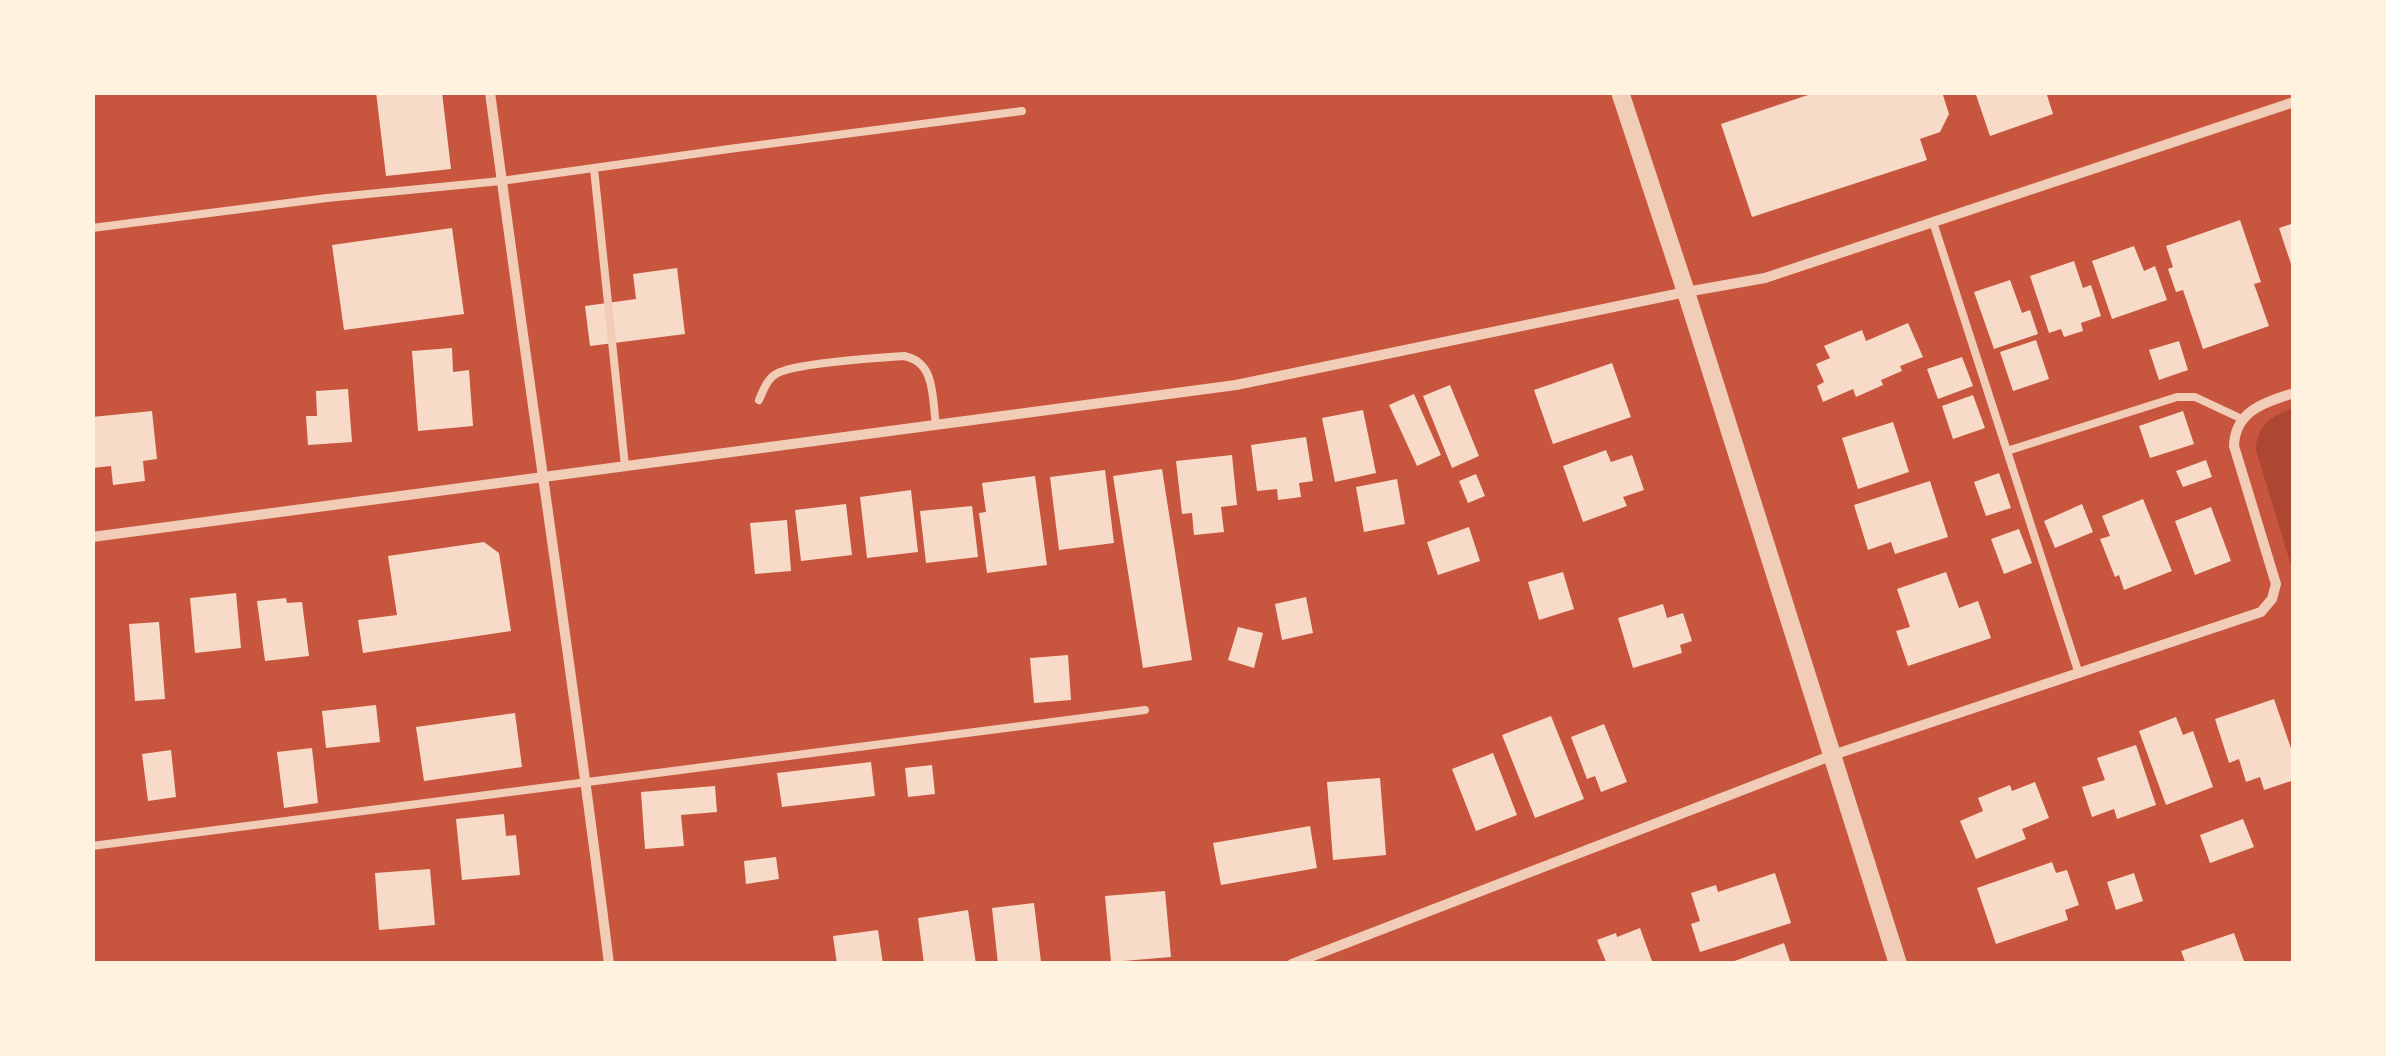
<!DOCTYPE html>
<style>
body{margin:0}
#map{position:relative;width:2386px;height:1056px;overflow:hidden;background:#c8553d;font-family:"IBM Plex Sans",sans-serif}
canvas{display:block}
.frame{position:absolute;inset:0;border:95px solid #fff3e0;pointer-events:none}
</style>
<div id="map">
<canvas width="2386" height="1056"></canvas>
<div class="frame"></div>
</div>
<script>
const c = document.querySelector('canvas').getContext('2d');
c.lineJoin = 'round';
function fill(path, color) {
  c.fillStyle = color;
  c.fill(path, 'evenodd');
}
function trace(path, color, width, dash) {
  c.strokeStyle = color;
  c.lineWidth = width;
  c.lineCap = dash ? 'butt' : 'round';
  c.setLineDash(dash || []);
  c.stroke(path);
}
fill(new Path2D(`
 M 2293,408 L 2293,407 L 2293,572 L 2256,450 C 2257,425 2271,416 2293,408 Z`), '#ae4732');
fill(new Path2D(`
 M 376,92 L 442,92 L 451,169 L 386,176 Z
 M 1817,92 L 1942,92 L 1949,114 L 1940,132 L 1920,139 L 1927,160 L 1752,217 L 1721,124 Z
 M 1975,92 L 2046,92 L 2053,114 L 1990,136 Z
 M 2240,220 L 2261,282 L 2254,284 L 2269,326 L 2203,349 L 2183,290 L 2176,292 L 2168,269 L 2173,267 L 2166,246 Z
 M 2294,223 L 2294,270 L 2293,270 L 2279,228 Z
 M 452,228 L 464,314 L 344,330 L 332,245 Z
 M 2134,246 L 2144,271 L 2155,266 L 2167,300 L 2112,319 L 2092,261 Z
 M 2074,261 L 2083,288 L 2091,285 L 2101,316 L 2081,323 L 2083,331 L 2064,337 L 2061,329 L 2049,333 L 2030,276 Z
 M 677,268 L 685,334 L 590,346 L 585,306 L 636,299 L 633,274 Z
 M 2010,280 L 2022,313 L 2030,310 L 2038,334 L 1994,349 L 1974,292 Z
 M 1908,323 L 1923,357 L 1900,366 L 1902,371 L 1881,380 L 1883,385 L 1856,397 L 1853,389 L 1823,402 L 1817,386 L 1824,382 L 1816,364 L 1830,358 L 1824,346 L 1862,330 L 1866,341 Z
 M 2036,340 L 2049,379 L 2013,391 L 2000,352 Z
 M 2179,341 L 2188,370 L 2159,380 L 2149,350 Z
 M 452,348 L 453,372 L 469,370 L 473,426 L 418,431 L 412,351 Z
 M 1962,357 L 1973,386 L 1938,399 L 1927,369 Z
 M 1612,363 L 1631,417 L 1553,444 L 1534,390 Z
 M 1450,385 L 1479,456 L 1452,468 L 1423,396 Z
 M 348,389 L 352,442 L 308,445 L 306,416 L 317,416 L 316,391 Z
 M 1414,394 L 1441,455 L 1417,466 L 1389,405 Z
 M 1973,395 L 1985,428 L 1953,439 L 1942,406 Z
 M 1363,410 L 1376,473 L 1335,482 L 1322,418 Z
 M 152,411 L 157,459 L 143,461 L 145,481 L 113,485 L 111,466 L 92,468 L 92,417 Z
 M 2183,411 L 2194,444 L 2150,458 L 2139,426 Z
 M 1893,422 L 1909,472 L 1858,489 L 1842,438 Z
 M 1306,437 L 1313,481 L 1299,483 L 1301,497 L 1278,500 L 1277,489 L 1257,491 L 1251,445 Z
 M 1606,450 L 1611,462 L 1632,455 L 1644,490 L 1623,497 L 1627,506 L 1583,522 L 1563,466 Z
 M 1232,455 L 1237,505 L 1221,507 L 1224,532 L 1194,535 L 1192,513 L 1182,514 L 1176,461 Z
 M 2206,460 L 2212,477 L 2183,487 L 2176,471 Z
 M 1162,469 L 1192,660 L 1143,668 L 1113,476 Z
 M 1105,470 L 1114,543 L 1059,550 L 1050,477 Z
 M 1999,473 L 2011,508 L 1986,516 L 1974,482 Z
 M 1476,474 L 1485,496 L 1468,503 L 1459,481 Z
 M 1035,476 L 1047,565 L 987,573 L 979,513 L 986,512 L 982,483 Z
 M 1397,479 L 1405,524 L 1364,532 L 1356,487 Z
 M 1930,481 L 1948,537 L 1895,554 L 1891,542 L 1868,550 L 1854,505 Z
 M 911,490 L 918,552 L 867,558 L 860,497 Z
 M 2143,499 L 2172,571 L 2124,590 L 2119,575 L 2115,577 L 2100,539 L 2110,536 L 2102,516 Z
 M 846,504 L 852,555 L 801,561 L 795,510 Z
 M 2082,504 L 2093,532 L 2055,548 L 2044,521 Z
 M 972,506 L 978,557 L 926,563 L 920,511 Z
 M 2211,507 L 2231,561 L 2195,575 L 2175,521 Z
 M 787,520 L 791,571 L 755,574 L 750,523 Z
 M 1469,527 L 1480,561 L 1438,575 L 1427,542 Z
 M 2019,529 L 2032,563 L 2004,574 L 1991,539 Z
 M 484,542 L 499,553 L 511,631 L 363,653 L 358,620 L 397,615 L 388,556 Z
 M 1563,572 L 1574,609 L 1539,620 L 1528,582 Z
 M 1946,572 L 1959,608 L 1978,601 L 1991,638 L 1908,666 L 1896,631 L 1910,627 L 1897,589 Z
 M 236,593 L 241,648 L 195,653 L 190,598 Z
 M 1306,597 L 1313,633 L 1282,640 L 1275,604 Z
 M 286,598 L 287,603 L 302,602 L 309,656 L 265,661 L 257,601 Z
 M 1663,604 L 1667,618 L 1683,613 L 1692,641 L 1680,645 L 1682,653 L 1633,668 L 1618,618 Z
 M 159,622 L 165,699 L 135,701 L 129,624 Z
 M 1238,627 L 1263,633 L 1254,668 L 1228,660 Z
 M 1068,655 L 1071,700 L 1034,703 L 1030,658 Z
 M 2274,699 L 2294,757 L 2294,780 L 2264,790 L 2260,777 L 2246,782 L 2239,759 L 2229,763 L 2215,719 Z
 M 376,705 L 380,742 L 326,748 L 322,711 Z
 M 515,713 L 522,767 L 424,781 L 416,727 Z
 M 1551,716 L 1584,799 L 1535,818 L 1502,735 Z
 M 2176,717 L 2183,735 L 2193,731 L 2213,787 L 2166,805 L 2139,731 Z
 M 1604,724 L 1627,782 L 1601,792 L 1595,776 L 1587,779 L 1571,737 Z
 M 2136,745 L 2156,805 L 2117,819 L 2114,809 L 2092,817 L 2082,787 L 2105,780 L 2097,758 Z
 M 312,748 L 318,803 L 284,808 L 277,752 Z
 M 171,750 L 176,797 L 148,801 L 142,754 Z
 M 1493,753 L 1517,815 L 1476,831 L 1452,769 Z
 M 871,762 L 875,796 L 782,807 L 777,773 Z
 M 932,765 L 935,794 L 908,797 L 905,768 Z
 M 1380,778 L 1386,855 L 1333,860 L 1327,782 Z
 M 2035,782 L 2049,818 L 2022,829 L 2026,839 L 1976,859 L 1960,821 L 1983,811 L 1978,798 L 2010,785 L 2012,791 Z
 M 715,786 L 717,812 L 681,815 L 684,846 L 645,849 L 641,792 Z
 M 504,814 L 506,836 L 516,835 L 520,875 L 462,880 L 456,819 Z
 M 2243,819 L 2254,847 L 2210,863 L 2200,835 Z
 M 1310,826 L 1317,868 L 1221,885 L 1213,843 Z
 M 776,857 L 779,879 L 746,884 L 744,861 Z
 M 2052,862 L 2056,873 L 2067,870 L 2079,905 L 2065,910 L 2068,920 L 1996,944 L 1977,888 Z
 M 430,869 L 435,925 L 379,930 L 375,873 Z
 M 1775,873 L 1791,923 L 1700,952 L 1691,924 L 1700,921 L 1691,893 L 1716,885 L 1718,892 Z
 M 2134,873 L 2143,901 L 2116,910 L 2107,882 Z
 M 1165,891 L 1171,957 L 1111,962 L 1105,896 Z
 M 1034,903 L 1041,962 L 998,964 L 992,908 Z
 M 968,910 L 976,964 L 924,964 L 918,918 Z
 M 1640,928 L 1653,964 L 1607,964 L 1597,940 L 1616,933 L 1617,937 Z
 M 878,930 L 883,964 L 837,964 L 833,936 Z
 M 2234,933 L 2245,964 L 2186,964 L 2181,951 Z
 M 1784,943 L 1791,964 L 1729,964 L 1729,963 Z`), '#f7dbc8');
trace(new Path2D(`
 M 594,169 L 625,466
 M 1933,222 L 2079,674
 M 92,228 L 327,198 L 501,181 L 729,149 L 1022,111
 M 759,400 C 763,391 767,379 776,374 C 793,363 879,358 904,356 C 936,362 932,398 936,425
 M 2007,451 L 2177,397 L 2195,397 L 2242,419
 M 92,846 L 1145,710`), '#f1ccb7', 8);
trace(new Path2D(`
 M 490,92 C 528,383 573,673 609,964
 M 92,537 L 1236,385 L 1686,292 L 1765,278 L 2294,102
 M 1292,964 L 1833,755 L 2261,612 L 2272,599 L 2276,584 L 2234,446 C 2235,411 2265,402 2294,393`), '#f1ccb7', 10);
trace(new Path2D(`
 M 1620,92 L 1686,292 L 1898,964`), '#f1ccb7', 18);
</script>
